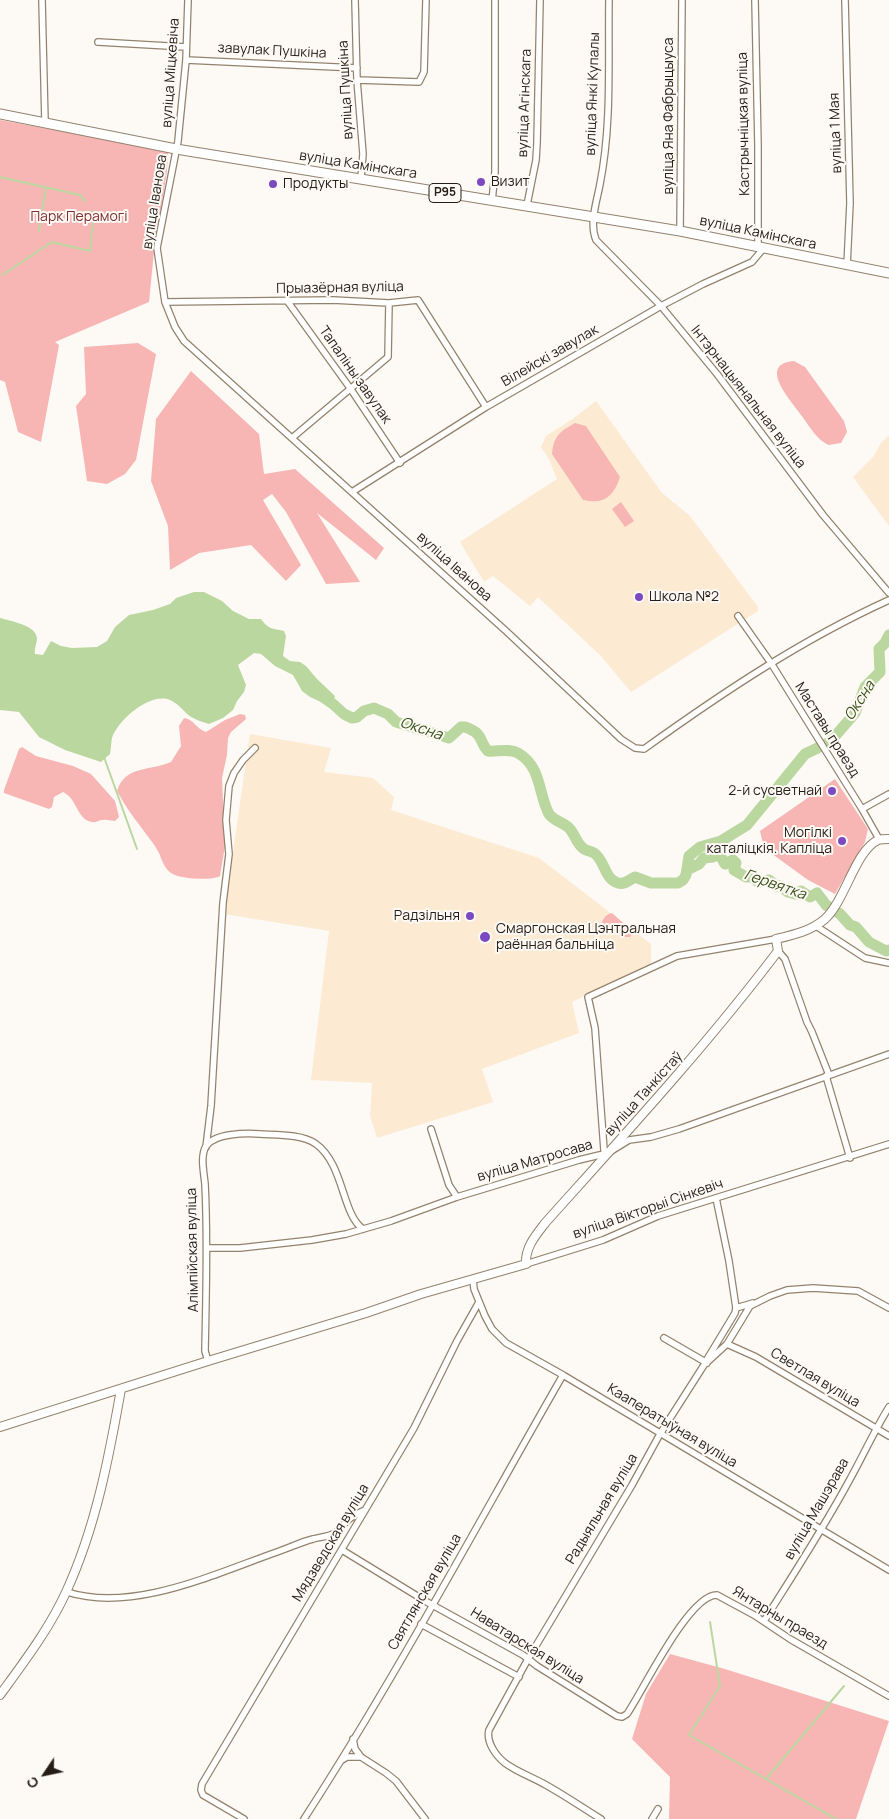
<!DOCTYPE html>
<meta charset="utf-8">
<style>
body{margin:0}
#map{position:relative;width:889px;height:1819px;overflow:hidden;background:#fdf9f5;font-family:Manrope,sans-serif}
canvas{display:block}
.north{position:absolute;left:20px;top:1749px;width:50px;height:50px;-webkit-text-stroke:4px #fdf9f5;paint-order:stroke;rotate:236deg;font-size:14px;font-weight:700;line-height:20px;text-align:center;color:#251e16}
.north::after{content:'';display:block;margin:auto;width:18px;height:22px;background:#251e16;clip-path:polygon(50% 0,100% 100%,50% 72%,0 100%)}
</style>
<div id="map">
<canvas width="889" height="1819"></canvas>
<div class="north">С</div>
</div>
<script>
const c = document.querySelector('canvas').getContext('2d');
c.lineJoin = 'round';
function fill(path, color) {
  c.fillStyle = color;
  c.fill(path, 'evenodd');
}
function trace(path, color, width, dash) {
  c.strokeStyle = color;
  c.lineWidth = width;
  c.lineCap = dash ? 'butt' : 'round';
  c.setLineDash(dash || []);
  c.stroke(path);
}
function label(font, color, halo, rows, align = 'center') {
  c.font = font + ' Manrope,sans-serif';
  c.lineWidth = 4;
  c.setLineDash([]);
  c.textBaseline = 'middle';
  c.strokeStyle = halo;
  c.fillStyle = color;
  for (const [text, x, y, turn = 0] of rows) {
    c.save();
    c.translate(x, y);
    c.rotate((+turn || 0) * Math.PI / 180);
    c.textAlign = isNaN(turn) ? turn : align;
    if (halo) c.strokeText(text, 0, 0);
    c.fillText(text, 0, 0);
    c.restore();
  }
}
fill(new Path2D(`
 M 596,401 L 662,493 L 690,516 L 758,607 L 758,611 L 631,692 L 601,656 L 538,597 L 530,606 L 493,576 L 484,582 L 460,542 L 557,479 L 549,459 L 541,447 L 546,436 L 574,418 Z
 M 889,435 L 889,526 L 853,477 L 873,457 L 881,443 Z
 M 250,734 L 331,748 L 324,772 L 373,778 L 394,797 L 391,810 L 539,858 L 651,944 L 651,964 L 572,1002 L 579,1033 L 482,1069 L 493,1102 L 377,1138 L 370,1116 L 372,1083 L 311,1080 L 329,931 L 224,914 Z`), '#fcead2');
fill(new Path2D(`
 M 0,120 L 168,151 L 167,171 L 154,251 L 149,302 L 55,342 L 59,345 L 41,442 L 18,432 L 5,382 L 0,380 Z
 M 138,343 L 156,354 L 136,460 L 125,474 L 107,484 L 87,481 L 76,406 L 86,394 L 84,347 Z
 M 794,361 L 805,367 L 844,421 L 847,432 L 841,443 L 829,445 C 816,440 807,422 798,411 C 789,398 758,364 794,361 Z
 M 191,371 L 259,434 L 264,474 L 295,469 L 384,548 L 376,560 L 317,513 L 360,582 L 326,584 L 286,512 L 272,494 L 263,500 L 301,565 L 286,581 L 251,545 L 199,553 L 170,570 L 168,526 L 151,481 L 156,419 Z
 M 575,423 L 586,426 L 620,477 C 614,496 604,505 583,500 L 552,454 C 554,436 559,432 575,423 Z
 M 621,502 L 634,521 L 625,527 L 612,509 Z
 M 240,714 L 245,715 L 246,719 L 231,732 L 228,738 L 227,755 L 222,778 L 225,846 L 220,876 C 212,881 179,879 171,873 C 164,868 162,860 159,853 C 154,843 147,836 141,827 C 132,816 124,804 117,791 C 125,765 151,771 171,762 L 181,746 L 179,726 L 184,718 C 195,720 196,729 206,732 L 225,720 Z
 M 22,747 L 36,756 L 73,766 L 91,774 L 115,801 L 119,817 L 115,821 C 111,821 107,819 103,820 C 98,820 97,823 92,822 C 76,819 78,799 63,792 L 54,797 L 52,807 L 49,809 L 4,793 L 4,790 L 19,749 Z
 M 835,779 L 868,829 L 865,842 L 835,894 L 808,880 L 764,848 L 760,831 Z
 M 612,913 L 631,930 L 632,934 L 630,937 L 624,937 L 622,930 L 602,930 C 601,922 603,915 612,913 Z
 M 670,1654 L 725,1669 L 889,1721 L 856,1819 L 669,1819 L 670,1777 L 632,1739 L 646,1694 Z`), '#f7b6b4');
fill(new Path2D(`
 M 194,592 L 204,592 L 222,601 L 233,611 L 249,619 L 261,619 C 269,630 272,628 284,631 L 286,636 L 283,656 L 290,661 L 300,662 L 306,666 L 317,679 L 335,696 L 332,707 L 310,697 L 302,691 L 293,675 L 275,666 L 261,654 L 254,653 L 238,665 L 246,685 L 244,692 L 237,701 L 233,710 L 223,718 L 209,724 C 203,722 196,720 191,717 C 183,711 179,704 170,700 C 150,692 118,720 112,738 C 111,743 111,749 110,754 L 101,762 L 65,750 L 39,737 L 19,712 L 0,710 L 0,618 C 10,621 36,625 37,638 C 37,644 34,648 35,654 L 43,655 L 51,641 L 61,646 L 72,648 L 97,647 L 107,641 L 115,627 L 129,615 L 153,610 L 170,604 L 176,598 Z`), '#bbd7a0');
trace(new Path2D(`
 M 0,177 L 80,195 L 85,201
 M 39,231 L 46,187
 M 2,275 L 52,242 L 90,251 L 94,214 L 92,211
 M 104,757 L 137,849
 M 710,1622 L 720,1686 L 689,1735 L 836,1819
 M 767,1778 L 844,1686`), '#bbd7a0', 2);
trace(new Path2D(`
 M 320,695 L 333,704 L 344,714 L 352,718 L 357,717 L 364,711 L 374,708 L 388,714 L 396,722 L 449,738 L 461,727 L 465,727 C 485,734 478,741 488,751 C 497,752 509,748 518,753 C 542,767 538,794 549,814 C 554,821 562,822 568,827 C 575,833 576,844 584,849 C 587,851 591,851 594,853 C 605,860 604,879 618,883 C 625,885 629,880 635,877 L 651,883 L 678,883 L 683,880 L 686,875 L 689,856 L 700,847 L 721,841 L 747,825 L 805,754 L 830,742 L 855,713 L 865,687 L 880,672 L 879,649 L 885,643 L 889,635
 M 687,870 L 699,864 L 704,858 L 713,857 L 716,855 L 721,857 L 725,864 L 733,860 L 736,863 L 734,870 L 746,877 L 753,877 L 758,882 L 769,880 L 776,886 L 780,886 L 788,892 L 795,894 L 801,891 L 810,897 L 817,893 L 826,905 L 840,914 L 850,925 L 856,927 L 869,942 L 886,951 L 889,950`), '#bbd7a0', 11);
const street = new Path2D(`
 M 42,0 L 45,122
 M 188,0 L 186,60 L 178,141 L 157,248 L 165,302 L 175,327 L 184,341 L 506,631 L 621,739 L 635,748 L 644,749 C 722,693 801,640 889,600
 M 355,0 L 357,80 L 363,154 L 361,178
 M 609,0 C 608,61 612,124 600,184 C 597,201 589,223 596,240 L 661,306 L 717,374 L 823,515 L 889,593
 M 755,0 L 758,145 L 758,248
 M 845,0 L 850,203 L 847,266
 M 98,42 L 186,47
 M 186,60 L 357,68
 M 357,80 L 419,82 L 424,72 L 426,0
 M 492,201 L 495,172 L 495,0
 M 527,205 L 536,160 L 537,143 L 540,0
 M 680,231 L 682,0
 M 165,302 L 333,300 L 389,303 L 418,300 L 486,407
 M 288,302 L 350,388 L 400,463
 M 292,438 L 388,357 L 389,303
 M 352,492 L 486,407 L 661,306 L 703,284 L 752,262 L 763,249
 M 738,616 L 771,663 L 862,809 L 879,839
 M 862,809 L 889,794
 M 816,926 L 865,958 L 889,963
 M 778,951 L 785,959 L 807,1022 L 812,1032 L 829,1075
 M 826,1076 L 850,1158
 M 431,1129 L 449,1185 L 457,1197
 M 206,1147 L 211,1106 L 223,903 L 229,854 L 226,820 L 229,786 L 234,773 L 243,760 L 255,748
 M 608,1153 L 604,1150 L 595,1028 L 588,997 L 677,956 L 776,939
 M 207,1248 L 240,1248 L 312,1240 L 346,1234 L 391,1221 L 457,1197 L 579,1160 L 608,1153 L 629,1140 L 651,1137 L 679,1129 L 889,1054
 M 526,1264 L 603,1240 L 658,1216 L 889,1144
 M 473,1279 L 474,1289 L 485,1316 L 492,1329 L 506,1343 L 563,1375 L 889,1570
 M 736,1308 L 753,1303
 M 664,1338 L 707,1363
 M 727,1344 L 756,1357 L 889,1436
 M 208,1361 L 205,1351 C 206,1296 208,1240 205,1184 C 204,1173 200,1156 206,1146 C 215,1133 246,1133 260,1134 C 277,1135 302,1134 316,1144 C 344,1164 342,1215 363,1229
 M 706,1361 L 735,1313 L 736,1308 L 729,1261 L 716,1198
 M 342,1550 L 427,1602 L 523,1655 L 537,1666 L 617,1716 L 622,1717 L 627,1714 C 643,1691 689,1594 717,1595 L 754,1615 L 790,1639 L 889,1696
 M 67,1592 C 133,1613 214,1574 277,1552 C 289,1548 301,1542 313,1539 C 320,1537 328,1537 335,1533 C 340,1530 342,1526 346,1522 C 351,1517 358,1513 365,1510
 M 764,1621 C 793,1575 823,1529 849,1481 C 863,1456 874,1431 889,1407
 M 421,1624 L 519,1677
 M 353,1739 L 355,1749 L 361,1757 L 386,1773 L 396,1781 L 425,1819
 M 342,1760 L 347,1757 L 361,1757
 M 244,1819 L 203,1795 L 201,1790 L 202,1784 L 414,1428 L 457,1341 L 479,1302
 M 304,1819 C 397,1675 478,1523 563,1375
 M 601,1819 C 583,1808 564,1795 546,1785 C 532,1777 517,1772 505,1763 C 496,1756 486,1742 489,1730 L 528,1659 L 632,1485 L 660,1434 L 704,1365 L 727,1344 L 750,1306 L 770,1296 L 787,1290 L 813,1288 L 858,1291 L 889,1308
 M 652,1819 L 658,1809`);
const secondary = new Path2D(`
 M 0,1427 L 208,1361 L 366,1313 L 421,1294 L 526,1264 C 525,1247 536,1235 546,1222 C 626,1133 706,1046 778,951 L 776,939 C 793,935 811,931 825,919 C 846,899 855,851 878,840 C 881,839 885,839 889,839
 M 0,1695 C 24,1662 50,1628 67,1590 C 96,1526 109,1457 121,1389`);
const primary = new Path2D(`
 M 0,114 L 176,149 L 680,231 L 889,273`);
trace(street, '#93836d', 8);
trace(secondary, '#93836d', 10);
trace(primary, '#93836d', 11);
trace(street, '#fff', 5.5);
trace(secondary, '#fff', 8);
trace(primary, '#fff', 9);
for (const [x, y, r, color] of [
 [481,182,5,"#7d49c0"],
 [273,184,5,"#7d49c0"],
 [639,597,5,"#7d49c0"],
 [832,791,5,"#7d49c0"],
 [842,841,5,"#7d49c0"],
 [470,916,5,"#7d49c0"],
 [485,937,6,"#7d49c0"]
]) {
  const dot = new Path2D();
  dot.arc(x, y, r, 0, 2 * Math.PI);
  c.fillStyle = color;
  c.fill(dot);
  trace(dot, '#fdf9f5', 2);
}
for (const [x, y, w] of [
 [445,193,32]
]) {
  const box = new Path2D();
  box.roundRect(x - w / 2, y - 9.5, w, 19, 4);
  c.fillStyle = '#fdf9f5';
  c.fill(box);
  trace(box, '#251e16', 1);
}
label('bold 12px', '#251e16', null, [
 ["Р95",445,193]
]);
label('14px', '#251e16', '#fdf9f5', [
 ["завулак Пушкіна",272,51,3],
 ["вуліца Міцкевіча",171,73,-86],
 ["вуліца Пушкіна",346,90,-93],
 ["вуліца Янкі Купалы",593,94,-88],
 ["вуліца Агінскага",525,103,-88],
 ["вуліца Яна Фабрыцыуса",669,116,-90],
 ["Кастрычніцкая вуліца",744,124,-91],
 ["вуліца 1 Мая",836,133,-92],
 ["вуліца Камінскага",358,165,9],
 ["вуліца Іванова",155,202,-81],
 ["вуліца Камінскага",758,233,12],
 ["Прыазёрная вуліца",340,288,-1],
 ["Вілейскі завулак",550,356,-30],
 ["Тапаліны завулак",355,375,55],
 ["Інтэрнацыянальная вуліца",748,397,52],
 ["вуліца Іванова",454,567,42],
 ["Маставы праезд",827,730,58],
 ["вуліца Танкістаў",644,1094,-48],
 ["вуліца Матросава",535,1161,-16],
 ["вуліца Вікторыі Сінкевіч",648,1209,-19],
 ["Алімпійская вуліца",193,1250,-91],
 ["Светлая вуліца",815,1378,31],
 ["Кааператыўная вуліца",672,1426,31],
 ["Радыяльная вуліца",602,1509,-59],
 ["вуліца Машэрава",817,1509,-60],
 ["Мядзведская вуліца",331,1543,-59],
 ["Святлянская вуліца",425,1592,-60],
 ["Янтарны праезд",780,1618,31],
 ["Наватарская вуліца",527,1646,32]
]);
label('14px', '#251e16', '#fdf9f5', [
 ["Визит",491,182],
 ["Продукты",283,184],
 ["Школа №2",649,597],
 ["2-й сусветнай",822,791,"right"],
 ["Могілкі",832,833,"right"],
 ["каталіцкія. Капліца",832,849,"right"],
 ["Радзільня",460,916,"right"],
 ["Смаргонская Цэнтральная",496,929],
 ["раённая бальніца",496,945]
], 'left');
label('14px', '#7e2f31', '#fdf9f5', [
 ["Парк Перамогі",79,217]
]);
label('italic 15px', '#385117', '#fdf9f5', [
 ["Оксна",860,701,-57],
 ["Оксна",421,729,18],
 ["Гервятка",775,885,19]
]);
</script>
